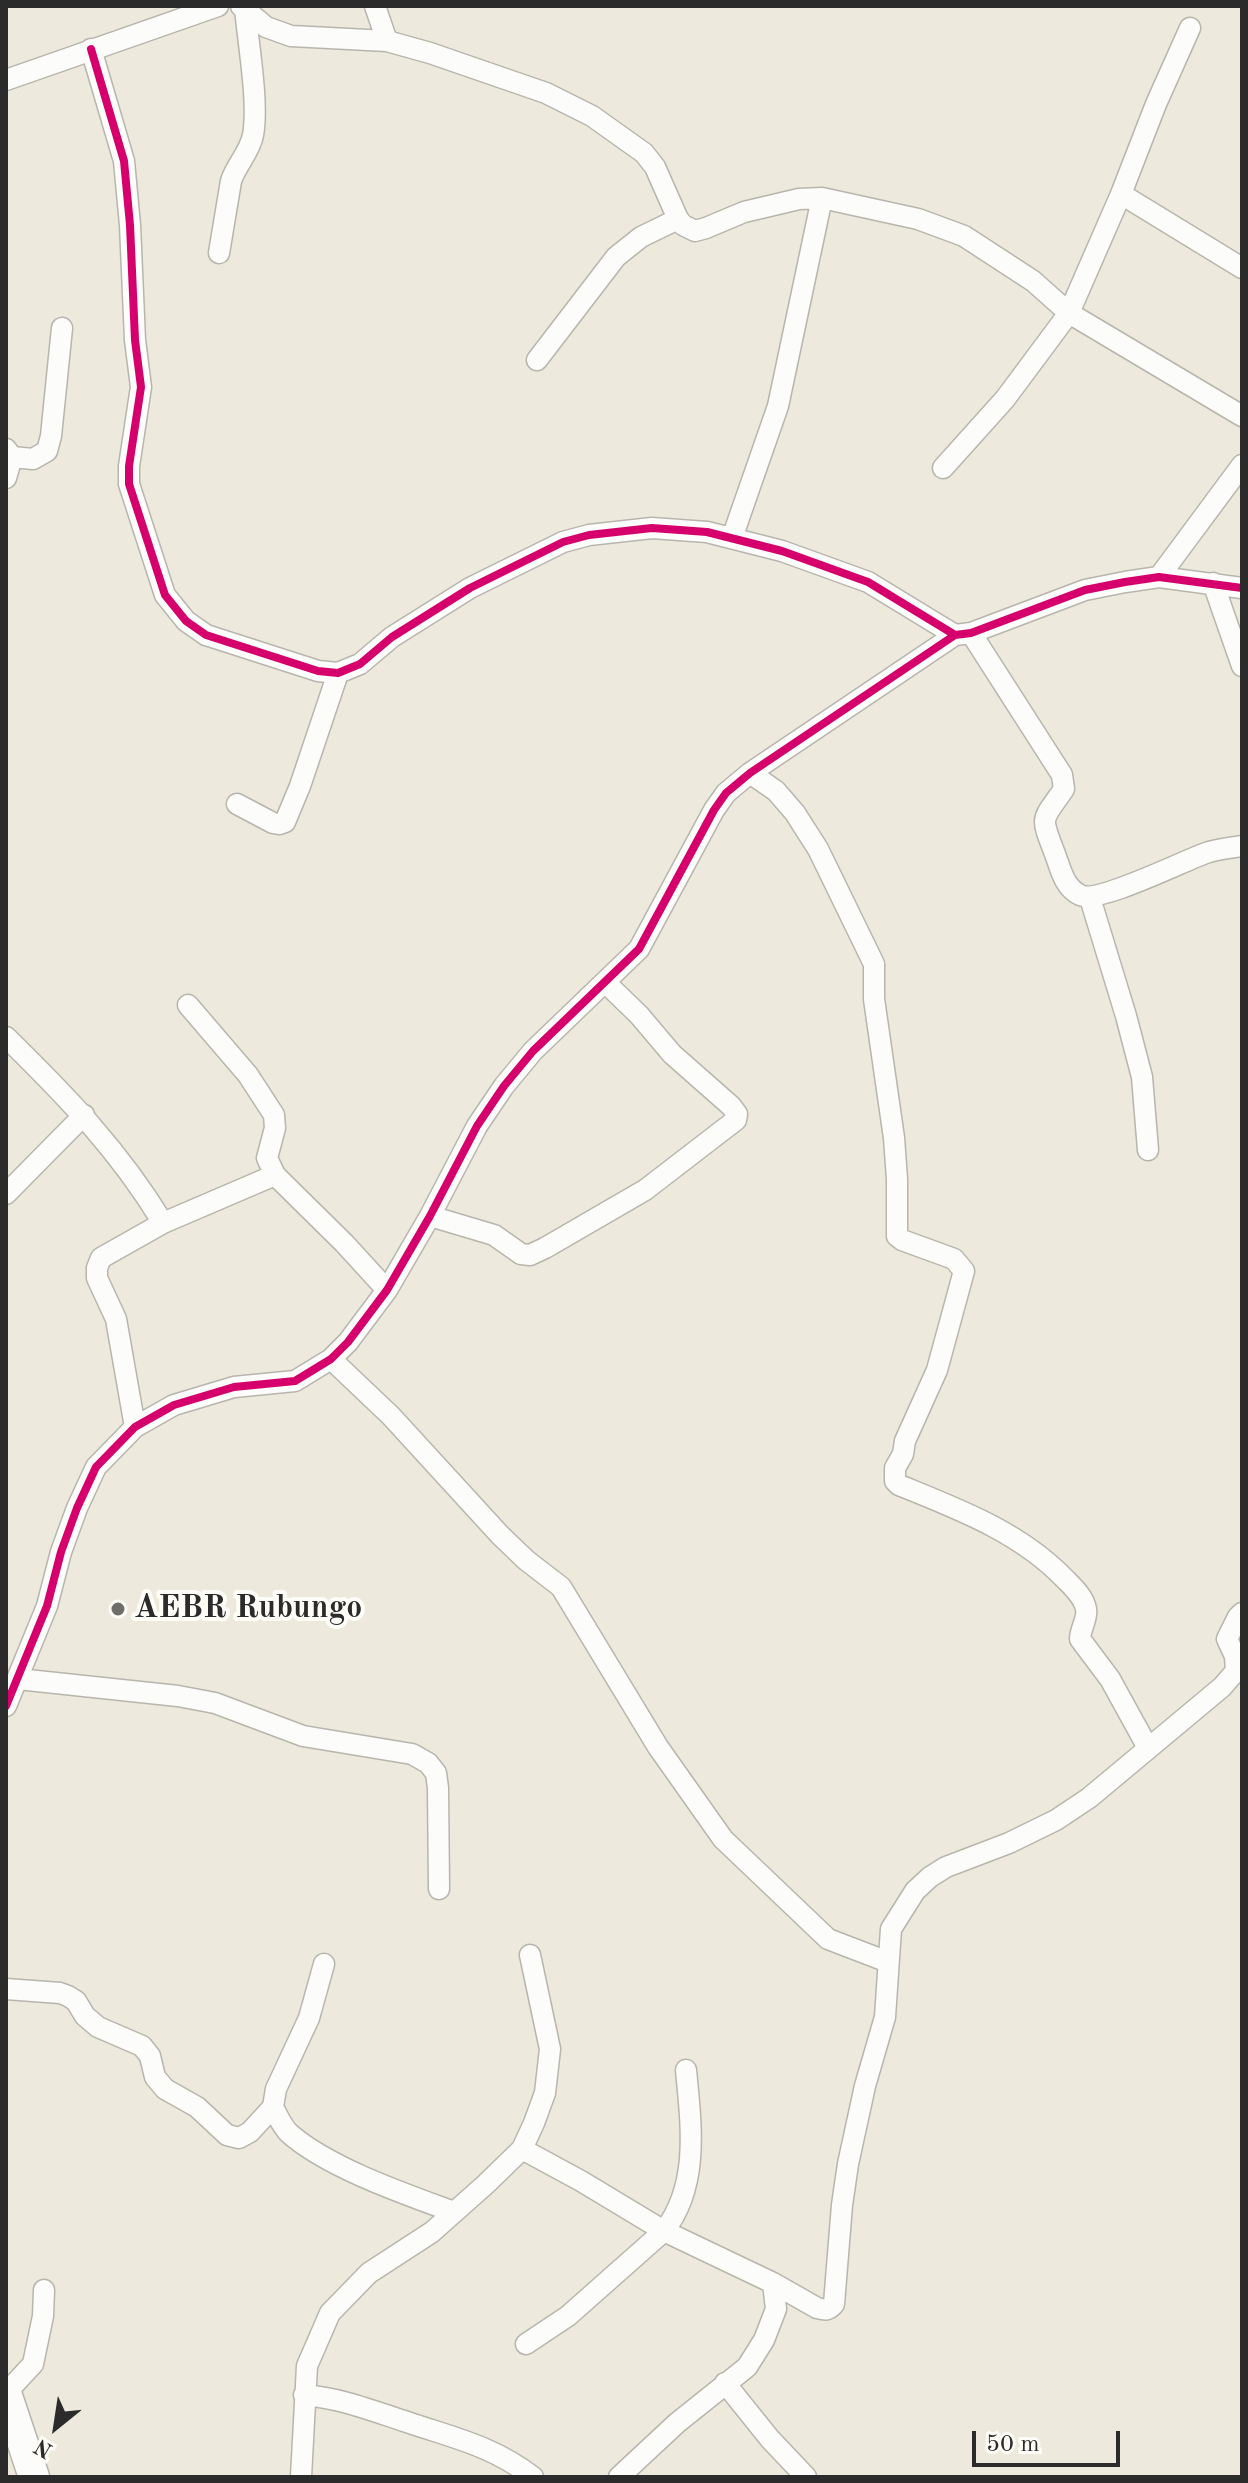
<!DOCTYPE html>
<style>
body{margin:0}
#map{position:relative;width:1248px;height:2483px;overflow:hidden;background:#eee9dd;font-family:"Old Standard TT",serif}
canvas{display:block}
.frame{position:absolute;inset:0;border:8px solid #2b2b2b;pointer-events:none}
.north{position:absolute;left:16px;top:2387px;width:80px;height:80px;-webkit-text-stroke:6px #fdfcf7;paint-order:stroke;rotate:210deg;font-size:22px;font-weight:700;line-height:32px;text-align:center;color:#2b2b2b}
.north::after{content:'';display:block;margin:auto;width:28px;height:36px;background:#2b2b2b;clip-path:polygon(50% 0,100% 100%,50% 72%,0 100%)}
.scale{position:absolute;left:972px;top:2431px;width:148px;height:36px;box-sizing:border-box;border:4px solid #2b2b2b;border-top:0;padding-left:10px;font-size:24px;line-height:28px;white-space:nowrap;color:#2b2b2b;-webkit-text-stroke:6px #fdfcf7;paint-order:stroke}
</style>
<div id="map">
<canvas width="1248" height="2483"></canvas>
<div class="frame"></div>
<div class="north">N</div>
<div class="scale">50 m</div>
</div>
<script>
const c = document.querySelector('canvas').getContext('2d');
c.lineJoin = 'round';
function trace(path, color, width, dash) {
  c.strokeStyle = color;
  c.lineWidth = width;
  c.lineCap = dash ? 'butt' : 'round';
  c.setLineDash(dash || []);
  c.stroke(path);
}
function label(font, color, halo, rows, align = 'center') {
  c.font = font + ' "Old Standard TT",serif';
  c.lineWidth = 8;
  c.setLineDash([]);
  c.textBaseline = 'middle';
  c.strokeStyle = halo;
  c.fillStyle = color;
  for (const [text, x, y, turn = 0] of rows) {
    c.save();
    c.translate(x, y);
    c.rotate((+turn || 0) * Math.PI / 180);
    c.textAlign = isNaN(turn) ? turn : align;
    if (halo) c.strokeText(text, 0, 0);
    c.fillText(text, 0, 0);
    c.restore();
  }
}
const street = new Path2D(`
 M 241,6 L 266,27 L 291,36 L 387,41 L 430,53 L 546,93 L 592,116 L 644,153 L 655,167 L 678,219 L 683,225 L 695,231 L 706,228 L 744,212 L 799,199 L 822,198 L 918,219 L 964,236 L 1033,281 L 1069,313 L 1242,416
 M 375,6 L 387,41
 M 91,49 L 124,161 L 130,225 L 135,340 L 141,387 L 129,466 L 129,484 L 165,595 L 186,621 L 206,635 L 318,671 L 338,673 L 360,664 L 392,637 L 470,588 L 563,542 L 589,535 L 652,528 L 707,532 L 782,551 L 868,582 L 955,635
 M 6,80 L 218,6
 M 1121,194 L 1242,268
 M 219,253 L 231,181 C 236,165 250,152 253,135 C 259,103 248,43 245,8
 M 537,360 L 616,257 L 641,237 L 678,219
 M 6,449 L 12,457 L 6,478
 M 12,457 L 33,459 L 47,451 L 51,436 L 62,328
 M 943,468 L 1005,399 L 1069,313 L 1121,194 L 1156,104 L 1190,28
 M 732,538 L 778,406 L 822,198
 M 1159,577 L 1242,465
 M 1213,583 L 1242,666
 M 971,633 L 1062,775 L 1064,789 C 1041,822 1040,815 1055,854 C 1061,870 1064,887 1080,895 C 1098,904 1183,861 1206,853 C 1217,849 1230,848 1242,846
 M 750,773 L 776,791 L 795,813 L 818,849 L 874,964 L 874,999 L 894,1138 L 897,1179 L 897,1236 L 902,1240 L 954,1259 L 964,1271 L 937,1370 L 905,1441 L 903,1454 L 895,1468 L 895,1481 L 899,1485 C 958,1509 1020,1532 1065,1579 C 1073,1587 1084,1597 1086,1609 C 1088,1619 1080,1629 1080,1639 L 1110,1679 L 1148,1748
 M 237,804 L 273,823 L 279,824 L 285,822 L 300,786 L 338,673
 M 1090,898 L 1126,1016 L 1142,1077 L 1148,1150
 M 188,1005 L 248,1075 L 274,1115 L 275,1128 L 267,1158 L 275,1175 L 344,1243 L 387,1290
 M 6,1037 C 67,1097 118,1149 163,1223
 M 6,1194 L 84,1115
 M 430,1216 L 494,1235 L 521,1254 L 530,1255 L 545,1248 L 645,1190 L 736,1120 L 737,1114 L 731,1106 L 672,1054 L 639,1015 L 606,983
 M 331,1359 L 391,1416 L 500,1535 L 526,1560 L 561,1587 L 658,1747 L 723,1839 L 828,1939 L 888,1962
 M 135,1427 L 116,1319 L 97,1278 L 97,1268 L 101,1258 L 163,1223 L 275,1175
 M 18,1679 L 178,1696 L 215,1703 L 303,1736 L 412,1754 L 428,1763 L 436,1773 L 438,1788 L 439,1889
 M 6,1706 L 47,1606 L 61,1552 L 77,1508 L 96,1467 L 135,1427 L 174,1405 L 234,1387 L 295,1381 L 331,1359 L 348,1342 L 387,1290 L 430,1216 L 477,1126 L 504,1086 L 533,1051 L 639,949 L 714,810 L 726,793 L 750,773 L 955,635 L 971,633 L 1085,590 L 1125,582 L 1159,577 L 1242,588
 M 324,1964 L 309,2018 L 276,2089 L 273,2107 C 278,2116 282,2127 290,2134 C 329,2168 405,2194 454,2212
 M 6,1989 L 60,1993 L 68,1996 L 76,2001 L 85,2016 L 98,2027 L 142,2046 L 150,2056 L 155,2077 L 165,2089 L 197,2107 L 227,2135 L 239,2138 L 250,2132 L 273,2107
 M 522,2149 L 581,2181 L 664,2231 L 773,2283 L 817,2308 C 825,2310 828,2311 834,2304 L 842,2205 L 848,2164 L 865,2086 L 885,2017 L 891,1929 L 915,1891 L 930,1877 L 946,1867 L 1009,1843 L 1056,1820 L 1089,1798 L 1222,1687 L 1236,1671 L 1235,1656 L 1227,1639 L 1238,1617 L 1242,1613
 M 526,2344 L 568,2316 L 664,2231 C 700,2185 691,2124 686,2070
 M 725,2383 L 770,2439 L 806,2477
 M 6,2393 L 33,2364 L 43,2316 L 44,2290
 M 304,2395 C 341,2398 373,2411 407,2422 C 454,2438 493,2446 533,2477
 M 301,2477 L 307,2366 L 330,2313 L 369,2273 L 432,2232 L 486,2184 L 522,2149 L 534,2123 L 545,2093 L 550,2049 L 530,1955
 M 619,2477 L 677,2423 L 747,2367 L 764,2340 L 776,2309 L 773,2283`);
const secondary = new Path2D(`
 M 6,2393 L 34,2477`);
trace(street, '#b8b5ad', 23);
trace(secondary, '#b8b5ad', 33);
trace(street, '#fcfcfa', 20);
trace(secondary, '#fcfcfa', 30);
trace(new Path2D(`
 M 91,49 L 124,161 L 130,225 L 135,340 L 141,387 L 129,466 L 129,484 L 165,595 L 186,621 L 206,635 L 318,671 L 338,673 L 360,664 L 392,637 L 470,588 L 563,542 L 589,535 L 652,528 L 707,532 L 782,551 L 868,582 L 955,635
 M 6,1706 L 47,1606 L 61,1552 L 77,1508 L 96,1467 L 135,1427 L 174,1405 L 234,1387 L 295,1381 L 331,1359 L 348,1342 L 387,1290 L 430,1216 L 477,1126 L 504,1086 L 533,1051 L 639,949 L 714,810 L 726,793 L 750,773 L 955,635 L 971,633 L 1085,590 L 1125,582 L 1159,577 L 1242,588`), '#d6006c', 8);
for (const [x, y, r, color] of [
 [118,1609,8,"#6f6e69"]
]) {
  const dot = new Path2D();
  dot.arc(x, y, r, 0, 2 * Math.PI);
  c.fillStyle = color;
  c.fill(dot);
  trace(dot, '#fdfcf7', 3);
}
label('bold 32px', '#2b2b2b', '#fdfcf7', [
 ["AEBR Rubungo",134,1609]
], 'left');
</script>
